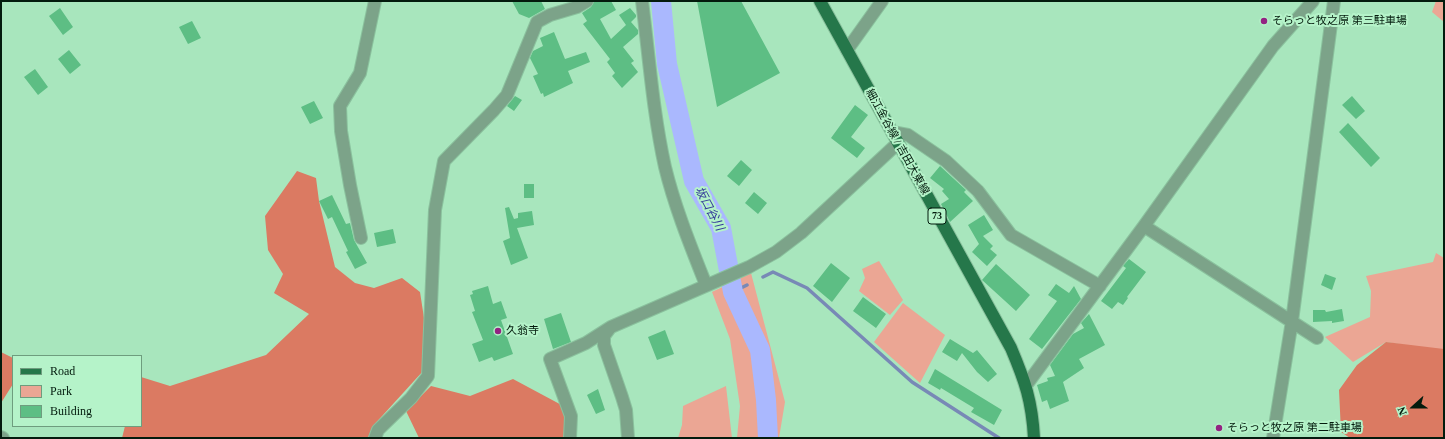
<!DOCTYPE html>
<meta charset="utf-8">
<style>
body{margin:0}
#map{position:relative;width:1445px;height:439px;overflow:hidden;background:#a8e6bd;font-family:"Times New Roman",serif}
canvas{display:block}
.frame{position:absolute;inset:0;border:2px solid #031b0d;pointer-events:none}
.legend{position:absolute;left:12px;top:355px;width:130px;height:72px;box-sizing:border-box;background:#b5f3c9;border:1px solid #6e9d7e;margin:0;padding:5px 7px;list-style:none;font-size:12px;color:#031b0d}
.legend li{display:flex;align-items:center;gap:8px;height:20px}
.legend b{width:20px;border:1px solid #6e9d7e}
.north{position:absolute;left:1393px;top:387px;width:40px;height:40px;-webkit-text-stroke:3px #b5f3c9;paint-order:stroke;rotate:249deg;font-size:11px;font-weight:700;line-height:16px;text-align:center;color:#031b0d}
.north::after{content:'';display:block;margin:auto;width:14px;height:18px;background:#031b0d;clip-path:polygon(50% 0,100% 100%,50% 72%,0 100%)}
</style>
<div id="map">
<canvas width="1445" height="439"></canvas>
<div class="frame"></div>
<ul class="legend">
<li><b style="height:5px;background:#25774a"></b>Road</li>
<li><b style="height:11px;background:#eba694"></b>Park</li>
<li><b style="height:11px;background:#5dbe84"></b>Building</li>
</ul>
<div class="north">N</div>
</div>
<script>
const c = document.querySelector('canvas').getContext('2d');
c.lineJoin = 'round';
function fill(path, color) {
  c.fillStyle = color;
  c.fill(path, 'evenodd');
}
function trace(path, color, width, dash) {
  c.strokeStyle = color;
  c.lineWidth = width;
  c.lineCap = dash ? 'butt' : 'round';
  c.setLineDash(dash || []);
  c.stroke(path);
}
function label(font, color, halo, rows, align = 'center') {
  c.font = font + ' "Times New Roman","Noto Sans JP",serif';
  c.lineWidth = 4;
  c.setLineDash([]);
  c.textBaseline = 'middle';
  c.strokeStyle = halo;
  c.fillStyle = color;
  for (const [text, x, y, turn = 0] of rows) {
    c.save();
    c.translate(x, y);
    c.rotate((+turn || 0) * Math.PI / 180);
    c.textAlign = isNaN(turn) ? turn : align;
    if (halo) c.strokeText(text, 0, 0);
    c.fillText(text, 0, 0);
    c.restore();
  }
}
fill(new Path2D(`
 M 1436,1 L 1444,1 L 1444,22 L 1432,12 Z
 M 1436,253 L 1444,258 L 1444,351 L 1386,342 L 1353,362 L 1325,337 L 1370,317 L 1371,291 L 1366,276 L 1433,262 Z
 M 879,261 L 903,300 L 890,315 L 859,291 L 865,278 L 862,269 Z
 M 751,273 L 785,402 L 779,438 L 737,438 L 740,406 L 730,339 L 712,292 Z
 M 903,303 L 945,335 L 920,383 L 874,342 Z
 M 726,386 L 732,438 L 678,438 L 682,425 L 683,406 Z`), '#eba694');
fill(new Path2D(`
 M 297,171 L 316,178 L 319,201 L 335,267 L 355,283 L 374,288 L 402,278 L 420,292 L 424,318 L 424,370 L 373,426 L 368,438 L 122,438 L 125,426 L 141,426 L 141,377 L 170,386 L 266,355 L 309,314 L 274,293 L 283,274 L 268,250 L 265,216 Z
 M 1386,342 L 1444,349 L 1444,438 L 1350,438 L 1341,432 L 1339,390 L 1357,365 Z
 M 1,352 L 13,358 L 13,384 L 1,403 Z
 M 513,379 L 569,409 L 567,438 L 419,438 L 406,411 L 431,386 L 470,396 Z`), '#db7a62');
trace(new Path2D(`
 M 763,277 L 773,272 L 807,288 L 912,382 L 999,438
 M 733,292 L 747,285`), '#7889b6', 3.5);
trace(new Path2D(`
 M 661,1 L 667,64 L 694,181 L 721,228 L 733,292 L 760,350 L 766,400 L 768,438`), '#aab8fe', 20);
fill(new Path2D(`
 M 512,1 L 541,1 L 545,9 L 529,18 L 519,14 Z
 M 594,1 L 611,1 L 616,10 L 600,19 L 611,39 L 626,25 L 619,15 L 630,8 L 636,15 L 636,17 L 631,22 L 638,30 L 638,34 L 623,47 L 634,61 L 631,63 L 638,72 L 622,88 L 612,76 L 615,73 L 607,62 L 610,59 L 583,24 L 587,21 L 582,13 L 591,7 Z
 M 697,1 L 741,1 L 780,73 L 717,107 Z
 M 60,8 L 73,27 L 63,35 L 49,16 Z
 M 192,21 L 201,38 L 188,44 L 179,27 Z
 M 554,32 L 565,59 L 586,52 L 590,62 L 568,71 L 573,83 L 544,97 L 543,93 L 541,94 L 533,76 L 538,74 L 530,58 L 533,51 L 543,46 L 540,38 Z
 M 69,50 L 81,65 L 70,74 L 58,59 Z
 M 35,69 L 48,87 L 38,95 L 24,77 Z
 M 515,96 L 522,100 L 514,111 L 507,106 Z
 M 1352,96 L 1365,111 L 1356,119 L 1342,105 Z
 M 314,101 L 323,118 L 310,124 L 301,107 Z
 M 855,105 L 868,115 L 851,137 L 865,148 L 857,158 L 831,138 Z
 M 1348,123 L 1380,158 L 1371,167 L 1339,132 Z
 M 741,160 L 752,170 L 739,186 L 727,176 Z
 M 940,166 L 966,190 L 964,192 L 973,201 L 950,222 L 941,204 L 949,199 L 942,191 L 944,189 L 930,178 Z
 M 524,184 L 534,184 L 534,198 L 524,198 Z
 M 754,192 L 767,203 L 758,214 L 745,203 Z
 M 332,195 L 346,224 L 350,223 L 354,240 L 367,263 L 355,269 L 346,252 L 348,251 L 332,217 L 328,219 L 319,201 Z
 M 509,207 L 514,219 L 518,218 L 518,213 L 532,211 L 534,225 L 517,228 L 528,258 L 511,265 L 503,241 L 510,238 L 505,208 Z
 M 984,215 L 993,230 L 983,236 L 993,246 L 990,249 L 997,255 L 987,266 L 972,252 L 979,244 L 968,225 Z
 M 393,229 L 396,243 L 377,247 L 374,233 Z
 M 1129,259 L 1146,272 L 1127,297 L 1128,298 L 1123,305 L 1118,302 L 1112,309 L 1101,301 L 1126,268 L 1123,266 Z
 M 831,263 L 850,278 L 832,302 L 813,286 Z
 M 996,264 L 1030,295 L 1016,311 L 982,280 Z
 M 1325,274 L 1336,278 L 1332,290 L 1321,285 Z
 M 1056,284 L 1069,293 L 1074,286 L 1081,299 L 1042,349 L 1029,339 L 1057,301 L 1048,295 Z
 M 488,286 L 493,304 L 501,301 L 507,318 L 501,320 L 513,354 L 494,361 L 492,357 L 479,362 L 472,344 L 483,340 L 472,312 L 475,311 L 470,295 L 473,294 L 472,291 Z
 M 863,297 L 886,314 L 876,328 L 853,311 Z
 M 1342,309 L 1344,321 L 1332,323 L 1332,321 L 1313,322 L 1313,310 L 1325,310 L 1326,312 Z
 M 561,313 L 571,342 L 553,349 L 544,319 Z
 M 1089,314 L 1105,345 L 1079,359 L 1084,368 L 1063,382 L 1069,401 L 1050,409 L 1047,400 L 1042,402 L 1037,385 L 1048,381 L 1047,378 L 1055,376 L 1050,365 L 1073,334 L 1084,328 L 1081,323 Z
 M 665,330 L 674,354 L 657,360 L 648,337 Z
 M 950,339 L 973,353 L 977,350 L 997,374 L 988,382 L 977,372 L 962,353 L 957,361 L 942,352 Z
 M 935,369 L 1002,410 L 994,425 L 971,412 L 974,408 L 941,388 L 940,390 L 928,383 Z
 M 598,389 L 605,410 L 596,414 L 587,395 Z`), '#5dbe84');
const minor = new Path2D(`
 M 642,1 C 649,56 653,113 665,167 C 675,208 691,247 706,285
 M 847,50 L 882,1
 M 892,132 L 908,135 L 946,161 L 978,191 L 1011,235 L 1100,286
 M 1144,226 L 1317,338
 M 361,238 L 350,185 L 341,131 L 340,106 L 360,73 L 375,1
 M 610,328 L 604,336 L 604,345 L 622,397 L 626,410 L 628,438
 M 1027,384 L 1144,226 L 1273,46 L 1313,1
 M 1,437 L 3,438
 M 375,438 L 378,430 L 411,398 L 428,376 L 435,210 L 444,161 L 494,110 L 507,95 L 537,22 L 550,15 L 577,7 L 587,1
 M 570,438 L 571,416 L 550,359 L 586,343 L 611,327 L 749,267 L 776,252 L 801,233 L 898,143
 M 1273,438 L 1292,321 L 1334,1`);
const major = new Path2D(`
 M 820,1 L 1011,348 C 1025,381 1032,401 1034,438`);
trace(minor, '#8ac19d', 14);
trace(major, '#8ac19d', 14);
trace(minor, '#7ca389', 12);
trace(major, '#25774a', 12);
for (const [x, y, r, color] of [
 [1264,21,4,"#932282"],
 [498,331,4,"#932282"],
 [1219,428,4,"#932282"]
]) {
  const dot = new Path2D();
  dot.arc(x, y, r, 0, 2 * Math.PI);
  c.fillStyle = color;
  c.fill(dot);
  trace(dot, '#b5f3c9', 1.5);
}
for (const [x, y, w] of [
 [937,216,18]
]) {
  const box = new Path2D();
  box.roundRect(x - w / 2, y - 8, w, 16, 3);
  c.fillStyle = '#b5f3c9';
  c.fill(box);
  trace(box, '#031b0d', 1);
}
label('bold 10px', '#031b0d', null, [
 ["73",937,216]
]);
label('11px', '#031b0d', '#b5f3c9', [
 ["そらっと牧之原 第三駐車場",1272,21],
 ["久翁寺",506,331],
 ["そらっと牧之原 第二駐車場",1227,428]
], 'left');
label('11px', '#031b0d', '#b5f3c9', [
 ["細江金谷線 / 吉田大東線",897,142,61]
]);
label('italic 12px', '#34389a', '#b5f3c9', [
 ["坂口谷川",709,209,62]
]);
</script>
